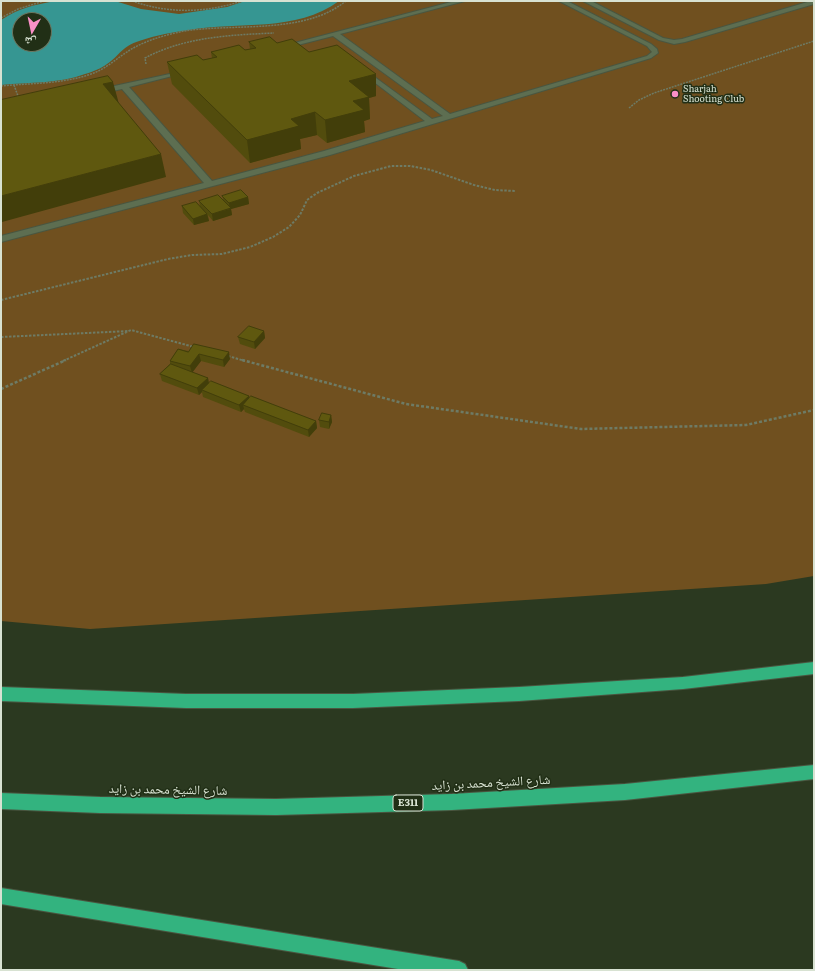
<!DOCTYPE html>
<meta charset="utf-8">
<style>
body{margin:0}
#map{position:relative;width:815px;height:971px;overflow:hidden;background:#2b3920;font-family:Literata,"Noto Naskh Arabic",serif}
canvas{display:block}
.frame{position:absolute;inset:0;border:2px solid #d8e2d2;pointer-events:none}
.north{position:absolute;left:12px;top:12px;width:40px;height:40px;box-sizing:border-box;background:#212f16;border:1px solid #6a7761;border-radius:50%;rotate:189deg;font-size:11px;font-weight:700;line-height:16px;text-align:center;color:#d8e2d2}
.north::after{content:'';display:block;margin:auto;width:14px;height:18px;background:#fa8fc7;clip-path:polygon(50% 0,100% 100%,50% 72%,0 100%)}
</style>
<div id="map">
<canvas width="815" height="971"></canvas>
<div class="frame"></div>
<div class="north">ش</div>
</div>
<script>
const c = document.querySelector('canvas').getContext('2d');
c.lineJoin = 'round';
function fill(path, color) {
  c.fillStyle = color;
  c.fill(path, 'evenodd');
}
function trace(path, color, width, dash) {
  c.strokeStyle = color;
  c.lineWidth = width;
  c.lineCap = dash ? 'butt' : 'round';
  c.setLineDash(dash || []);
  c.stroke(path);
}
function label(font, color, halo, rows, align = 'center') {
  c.font = font + ' Literata,"Noto Naskh Arabic",serif';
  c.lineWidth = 3;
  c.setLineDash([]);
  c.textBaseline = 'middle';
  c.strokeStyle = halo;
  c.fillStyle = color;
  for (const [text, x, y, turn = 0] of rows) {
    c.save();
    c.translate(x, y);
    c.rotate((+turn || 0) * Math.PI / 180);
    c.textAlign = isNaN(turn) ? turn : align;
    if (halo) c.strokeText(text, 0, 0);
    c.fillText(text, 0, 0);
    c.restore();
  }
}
fill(new Path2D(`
 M 1,1 L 814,1 L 814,576 L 766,584 L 90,629 L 1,621 ZM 20,20 L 44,20 L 44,44 L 20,44 Z`), '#70501f');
fill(new Path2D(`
 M 55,1 L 115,1 L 141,9 L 179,14 L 227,7 L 245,1 L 339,1 C 296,33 239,21 189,30 C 173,32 141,38 128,46 C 120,51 115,59 107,64 C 102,68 92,72 85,74 C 59,84 29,82 1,85 L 1,20 C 19,8 34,5 55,1 ZM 20,20 L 44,20 L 44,44 L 20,44 Z`), '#369692');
const minor = new Path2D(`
 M 455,1 L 465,1 L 340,34 L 450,114 L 647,56 L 652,52 L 647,46 L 559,1 L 567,1 L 651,44 L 657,49 L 658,53 L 651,58 L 330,155 L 1,242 L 1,236 L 204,183 L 122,89 L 99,94 L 95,92 L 96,90 L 188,70 L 188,72 L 129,87 L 212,181 L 324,151 L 425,121 L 361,72 L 361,70 L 365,70 L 432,119 L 443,116 L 333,36 L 282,49 L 279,47 Z
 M 583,1 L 591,1 L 663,38 L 674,40 L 682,39 L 811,1 L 814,1 L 814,4 L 685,42 L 674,44 L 659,40 Z`);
const highway = new Path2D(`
 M 814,662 L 814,674 L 683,689 L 519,701 L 353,708 L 186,708 L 1,701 L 1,687 L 186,694 L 353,694 L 519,687 L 683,677 Z
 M 814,765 L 814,779 L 625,800 L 452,810 L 276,815 L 100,813 L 1,809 L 1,793 L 100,797 L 276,799 L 452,794 L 625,784 Z
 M 1,888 L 459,961 L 465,964 L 468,970 L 404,970 L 1,904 Z`);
trace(minor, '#4a5640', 2);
trace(highway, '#4a5640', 2);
trace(new Path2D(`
 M 132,1 C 169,14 205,13 242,1
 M 1,18 L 18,9 L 44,1
 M 146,64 L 145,58 C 184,37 230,35 274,33
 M 14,85 L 19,99
 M 1,86 C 31,83 63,84 91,74 C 106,69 117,58 130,50 C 146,40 166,35 184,31 C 235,23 304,35 346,1
 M 629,108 L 639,100 L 654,93 L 814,41`), '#6e7b65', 1.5, [2, 1]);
trace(new Path2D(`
 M 1,300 L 168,259 L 192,255 L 222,254 L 250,247 L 273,237 L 289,227 L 300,215 L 307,200 L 317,193 L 354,176 L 391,166 L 410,166 L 431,170 L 474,185 L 495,190 L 515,191
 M 1,337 L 129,331
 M 228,356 L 245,361
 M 63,361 L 131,330 L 194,347`), '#6e7b65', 2, [2.5, 1.5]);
trace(new Path2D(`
 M 242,360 L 406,404 L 581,429 L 746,425 L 814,410
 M 1,389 L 66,360`), '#6e7b65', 2.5, [3, 2]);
fill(minor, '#5d6e51');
fill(highway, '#33b37f');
fill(new Path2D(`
 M 249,42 L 277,43 L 309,52 L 376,74 L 376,96 L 369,98 L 370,119 L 364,121 L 365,132 L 327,143 L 317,135 L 300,139 L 301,149 L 250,163 L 172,84 L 167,62 L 203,60 L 212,58 L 211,52 L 245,50 L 250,49 Z
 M 222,196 L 248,197 L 249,204 L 231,209 L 232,215 L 213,221 L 208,215 L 209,221 L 194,225 L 183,213 L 182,206 L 200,206 L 199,201 L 223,199 Z
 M 264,331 L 265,338 L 255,349 L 240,344 L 238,337 Z
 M 178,349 L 230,359 L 224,367 L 201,361 L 192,372 L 208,378 L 209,383 L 249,396 L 249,399 L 316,421 L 317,428 L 309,437 L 245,412 L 244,409 L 241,412 L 203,397 L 202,392 L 199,395 L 162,381 L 160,374 L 170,364 L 170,361 Z
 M 331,415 L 332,422 L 329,429 L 320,427 L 319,420 Z`), '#524c0d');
fill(new Path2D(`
 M 376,74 L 376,96 L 369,98 L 370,119 L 364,121 L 365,132 L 327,143 L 325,120 L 349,81 Z
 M 113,82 L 119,104 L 103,84 Z
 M 315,112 L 317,135 L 300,139 L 301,149 L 250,163 L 247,140 L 291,119 Z
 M 161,154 L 166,177 L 2,222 L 1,220 L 1,196 Z
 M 248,197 L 249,204 L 231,209 L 232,215 L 213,221 L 212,214 L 230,209 L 229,203 Z
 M 207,214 L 209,221 L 194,225 L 193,219 Z
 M 264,331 L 265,338 L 255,349 L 254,342 Z
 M 229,352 L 230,359 L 224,367 L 223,360 Z
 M 199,354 L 201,361 L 192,373 L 190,366 Z
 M 208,378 L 209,385 L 202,390 L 202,392 L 199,395 L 197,388 Z
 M 249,396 L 250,403 L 243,405 L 244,409 L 241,412 L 239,405 Z
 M 331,415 L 332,422 L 329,429 L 329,422 Z
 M 316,421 L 317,428 L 309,437 L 308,430 Z`), '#423e0a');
const building = new Path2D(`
 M 270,37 L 277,43 L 292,39 L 309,52 L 337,45 L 376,74 L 349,81 L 369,97 L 353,101 L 364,110 L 325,120 L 315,112 L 291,119 L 299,126 L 247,140 L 167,62 L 197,55 L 203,60 L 217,57 L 211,52 L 239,45 L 245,50 L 256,48 L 249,42 Z
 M 108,76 L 113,82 L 103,84 L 161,154 L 1,196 L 1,100 Z
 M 241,190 L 248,197 L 229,203 L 222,196 Z
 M 218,195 L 231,208 L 212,214 L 199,201 Z
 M 196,202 L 207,214 L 193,219 L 182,206 Z
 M 249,326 L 264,331 L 254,342 L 238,337 Z
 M 194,344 L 229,352 L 223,360 L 199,354 L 190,366 L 170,361 L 178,349 L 188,352 Z
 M 171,364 L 208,378 L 197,388 L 160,374 Z
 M 211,381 L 249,396 L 239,405 L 202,390 Z
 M 251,396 L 316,421 L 308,430 L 243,405 Z
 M 322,413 L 331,415 L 329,422 L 319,420 Z`);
fill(building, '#5f580f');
trace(building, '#423e0a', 1);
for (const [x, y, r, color] of [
 [675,94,4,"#fa8fc7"]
]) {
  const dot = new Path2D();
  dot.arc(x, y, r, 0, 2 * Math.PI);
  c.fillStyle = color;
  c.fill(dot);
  trace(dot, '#212f16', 1.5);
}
label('9px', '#d8e2d2', '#212f16', [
 ["Sharjah",683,89],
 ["Shooting Club",683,99]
], 'left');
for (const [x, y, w] of [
 [408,803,30]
]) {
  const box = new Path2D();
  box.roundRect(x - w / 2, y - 8, w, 16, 3);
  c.fillStyle = '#212f16';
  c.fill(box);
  trace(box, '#d8e2d2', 1);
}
label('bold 10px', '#d8e2d2', null, [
 ["E311",408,803]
]);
label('13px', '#d8e2d2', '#212f16', [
 ["شارع الشيخ محمد بن زايد",491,783,-3],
 ["شارع الشيخ محمد بن زايد",168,790,1]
]);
</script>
